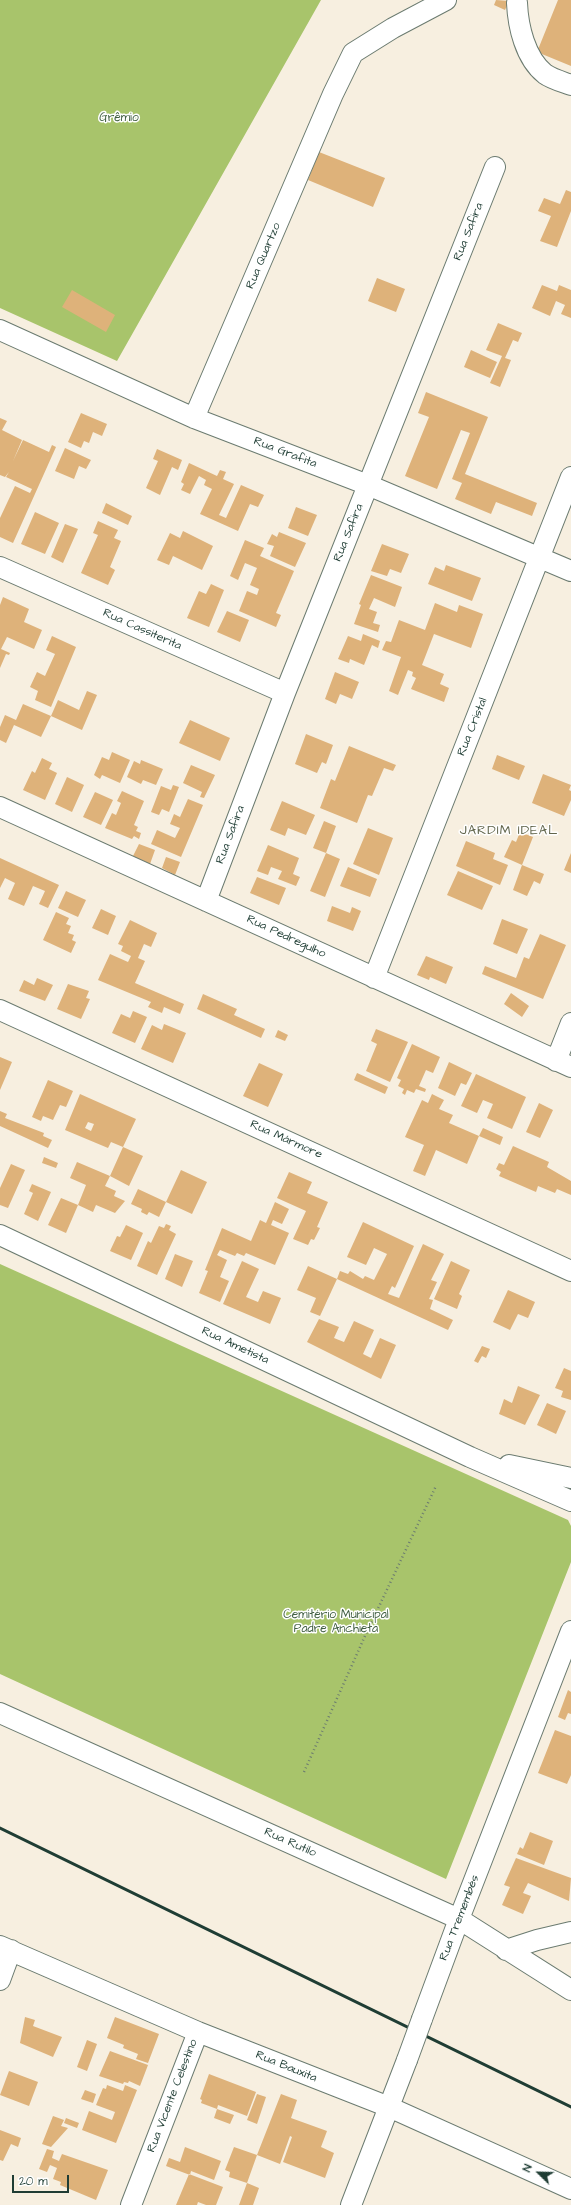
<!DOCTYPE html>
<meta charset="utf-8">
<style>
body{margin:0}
#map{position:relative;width:571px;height:2205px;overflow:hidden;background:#f7efe0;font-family:"Architects Daughter",sans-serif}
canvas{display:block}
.north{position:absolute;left:519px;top:2153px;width:40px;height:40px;-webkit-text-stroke:3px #fff;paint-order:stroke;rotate:293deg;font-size:11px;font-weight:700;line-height:16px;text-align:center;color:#1f3d34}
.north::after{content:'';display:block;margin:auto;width:14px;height:18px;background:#1f3d34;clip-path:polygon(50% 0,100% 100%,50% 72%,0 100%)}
.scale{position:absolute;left:12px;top:2175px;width:57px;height:18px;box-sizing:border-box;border:2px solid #1f3d34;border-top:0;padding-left:5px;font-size:12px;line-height:14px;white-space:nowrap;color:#1f3d34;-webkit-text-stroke:3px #fff;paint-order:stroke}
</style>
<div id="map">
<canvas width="571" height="2205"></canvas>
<div class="north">N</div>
<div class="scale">20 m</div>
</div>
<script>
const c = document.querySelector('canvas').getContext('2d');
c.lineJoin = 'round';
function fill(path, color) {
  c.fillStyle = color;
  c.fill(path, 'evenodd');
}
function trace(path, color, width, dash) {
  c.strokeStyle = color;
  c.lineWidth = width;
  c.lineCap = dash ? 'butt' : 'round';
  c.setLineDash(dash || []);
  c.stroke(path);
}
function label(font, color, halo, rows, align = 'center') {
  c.font = font + ' "Architects Daughter",sans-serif';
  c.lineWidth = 3;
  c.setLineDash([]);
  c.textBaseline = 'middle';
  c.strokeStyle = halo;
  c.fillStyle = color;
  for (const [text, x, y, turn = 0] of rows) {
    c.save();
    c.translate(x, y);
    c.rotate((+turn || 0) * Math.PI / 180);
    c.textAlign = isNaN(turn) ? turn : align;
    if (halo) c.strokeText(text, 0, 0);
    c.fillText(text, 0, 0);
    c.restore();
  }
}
fill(new Path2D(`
 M 0,0 L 321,0 L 117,361 L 0,308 Z
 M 0,1264 L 568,1520 L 571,1526 L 571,1562 L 446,1879 L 0,1674 Z`), '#a8c46b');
fill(new Path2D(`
 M 496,0 L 509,1 L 505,10 L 494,5 Z
 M 558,0 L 571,0 L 571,66 L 537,52 Z
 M 319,152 L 385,178 L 373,207 L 308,180 Z
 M 566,190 L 571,192 L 571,211 L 557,247 L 540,241 L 551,216 L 538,211 L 544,198 L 560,204 Z
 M 377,278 L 405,289 L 396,312 L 368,301 Z
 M 542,285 L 557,291 L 559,285 L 571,290 L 571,318 L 561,314 L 565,305 L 556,301 L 550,316 L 532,308 Z
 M 72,290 L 115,315 L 106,332 L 62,307 Z
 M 498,323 L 522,333 L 518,342 L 513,340 L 505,358 L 511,360 L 500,387 L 490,383 L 502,356 L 486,350 Z
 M 471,350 L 497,362 L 490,378 L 464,367 Z
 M 426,392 L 488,417 L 465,474 L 537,503 L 532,516 L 496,502 L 491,514 L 455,499 L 462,483 L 452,479 L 470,433 L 461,430 L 437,489 L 405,476 L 429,417 L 418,413 Z
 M 81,413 L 107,424 L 102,436 L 93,432 L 89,443 L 84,441 L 81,448 L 68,442 Z
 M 0,418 L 7,421 L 2,430 L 22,440 L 13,461 L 23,440 L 49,452 L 52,445 L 56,447 L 13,543 L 0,537 L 0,518 L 15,486 L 30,493 L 32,489 L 6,477 L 9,472 L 5,477 L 0,475 Z
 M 65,448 L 91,460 L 86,469 L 79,466 L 74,479 L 55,471 Z
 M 157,449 L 182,460 L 178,470 L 172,467 L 160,495 L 146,488 L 158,461 L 153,459 Z
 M 189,463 L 217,476 L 220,470 L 226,472 L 223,479 L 234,484 L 219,515 L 226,518 L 241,485 L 264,495 L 258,507 L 250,504 L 238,531 L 200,514 L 212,489 L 204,485 L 206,480 L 199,476 L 190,494 L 181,490 L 184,484 L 181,482 Z
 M 106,503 L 132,516 L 128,525 L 102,513 Z
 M 296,507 L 317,515 L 308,536 L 288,528 Z
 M 35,512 L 59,523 L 45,554 L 21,544 Z
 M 98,521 L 118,530 L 114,538 L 121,541 L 110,567 L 115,570 L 108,585 L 81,573 L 98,535 L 93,533 Z
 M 65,524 L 78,529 L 63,563 L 51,557 Z
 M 183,531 L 213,546 L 202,570 L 173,556 L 169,565 L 157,560 L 170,533 L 180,538 Z
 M 279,532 L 306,543 L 295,567 L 270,556 L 274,546 L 267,544 L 272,534 L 277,537 Z
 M 245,540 L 264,548 L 260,556 L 294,571 L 276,613 L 281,615 L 276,627 L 239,611 L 247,591 L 257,595 L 259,589 L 250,585 L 257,568 L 245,563 L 238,580 L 230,576 Z
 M 382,544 L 409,554 L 401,573 L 390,569 L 387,576 L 371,571 Z
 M 446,565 L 481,578 L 472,601 L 428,584 L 435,567 L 444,571 Z
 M 371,575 L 402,587 L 395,607 L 374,598 L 369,609 L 377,612 L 373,623 L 380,625 L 378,632 L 354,624 L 361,605 L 359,604 Z
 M 211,584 L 224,590 L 209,627 L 187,618 L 199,591 L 206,594 Z
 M 3,597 L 29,609 L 24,622 L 42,630 L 34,649 L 7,637 L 1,649 L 10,653 L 9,655 L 6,654 L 0,668 L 0,605 Z
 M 435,603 L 457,612 L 459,605 L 483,614 L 471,648 L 434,634 L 422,665 L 444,674 L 440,684 L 449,688 L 444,702 L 411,689 L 416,678 L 412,676 L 413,672 L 408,670 L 398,695 L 389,691 L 401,657 L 382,650 L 386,641 L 391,642 L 399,620 L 425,630 Z
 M 227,611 L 249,620 L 240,642 L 217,632 Z
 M 363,634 L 380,641 L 378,648 L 372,645 L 364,665 L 350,659 L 349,663 L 338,659 L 348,636 L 361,641 Z
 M 52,636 L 76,647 L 51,707 L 35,700 L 38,691 L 30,687 L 37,672 L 45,676 L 55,654 L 46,650 Z
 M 335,672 L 359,682 L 352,699 L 340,694 L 336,704 L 325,699 Z
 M 87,691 L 97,695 L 82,730 L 51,716 L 58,700 L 79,710 Z
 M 23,704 L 51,716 L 41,737 L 14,725 L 6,743 L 0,740 L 0,727 L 5,715 L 16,720 Z
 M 190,720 L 230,738 L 220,761 L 179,743 Z
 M 306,734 L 333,745 L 326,764 L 322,762 L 317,773 L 295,764 Z
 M 349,746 L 396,765 L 393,771 L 384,768 L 372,796 L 368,795 L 357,823 L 320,808 L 331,779 L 335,781 Z
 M 112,752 L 130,760 L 120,783 L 102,775 L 100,779 L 94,775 L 102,757 L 109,760 Z
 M 497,755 L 525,766 L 519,780 L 492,769 Z
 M 42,758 L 52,763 L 49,769 L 57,773 L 45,800 L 23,790 L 32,771 L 35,773 Z
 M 141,760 L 163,769 L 156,785 L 143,780 L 141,784 L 127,777 L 134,761 L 140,764 Z
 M 191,765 L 215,775 L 204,798 L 200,797 L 202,792 L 183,783 Z
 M 543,774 L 571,785 L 569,790 L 571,791 L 571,800 L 564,816 L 532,803 Z
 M 67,777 L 84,785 L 72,812 L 55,804 Z
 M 173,785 L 179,787 L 169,812 L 162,809 L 159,815 L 151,812 L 161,786 L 171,790 Z
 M 122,791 L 144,801 L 134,825 L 138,827 L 136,831 L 141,833 L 139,839 L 134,836 L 132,839 L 105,828 L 112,813 L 116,815 L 121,803 L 117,801 Z
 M 95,792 L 113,800 L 101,825 L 83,817 Z
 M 188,799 L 203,805 L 181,857 L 151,844 L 157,830 L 175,838 L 180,828 L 170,824 L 174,814 L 180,817 Z
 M 282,801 L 315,815 L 306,835 L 288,828 L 285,836 L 270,830 Z
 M 324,821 L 336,826 L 326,853 L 313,848 Z
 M 368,828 L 393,838 L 379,875 L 353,864 Z
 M 520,832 L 533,837 L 522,865 L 504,857 L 512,840 L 516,842 Z
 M 466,841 L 495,853 L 493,859 L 508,865 L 500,885 L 456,866 Z
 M 139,844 L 155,850 L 150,864 L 133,856 Z
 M 268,845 L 299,858 L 293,874 L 300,877 L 296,886 L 278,879 L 282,871 L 271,867 L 268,875 L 257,871 Z
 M 326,853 L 340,859 L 325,897 L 310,891 Z
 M 571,853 L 571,873 L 564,870 Z
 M 166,857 L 180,862 L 175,875 L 162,868 Z
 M 0,858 L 59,885 L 48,908 L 39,904 L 45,891 L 33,886 L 24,906 L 8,899 L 15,883 L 5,878 L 0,888 Z
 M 522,865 L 544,874 L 540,884 L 534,881 L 527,896 L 513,890 Z
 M 348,867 L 377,879 L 370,897 L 340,886 Z
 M 458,871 L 493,886 L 482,910 L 447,895 Z
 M 257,877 L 286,888 L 279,905 L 250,893 Z
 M 66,891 L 86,900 L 78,917 L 58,908 Z
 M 332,906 L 350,913 L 352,907 L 361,911 L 353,931 L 327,921 Z
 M 101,909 L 116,916 L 108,935 L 92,928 Z
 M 56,912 L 69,918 L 66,924 L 71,926 L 68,933 L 74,935 L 72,940 L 76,942 L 71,953 L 43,940 Z
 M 502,919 L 528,929 L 517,954 L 493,944 Z
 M 130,920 L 157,933 L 151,947 L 144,944 L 138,958 L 145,961 L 135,983 L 184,1004 L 180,1014 L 164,1007 L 162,1013 L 148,1007 L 151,1002 L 98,980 L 110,954 L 128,962 L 131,956 L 121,951 L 123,946 L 118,944 Z
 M 540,934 L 566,945 L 543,999 L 482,974 L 485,966 L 516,978 L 524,957 L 529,959 Z
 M 426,956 L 453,967 L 446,984 L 430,977 L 429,980 L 417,975 Z
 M 37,978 L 53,985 L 45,1001 L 19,991 L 24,980 L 34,985 Z
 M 68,984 L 89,991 L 86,998 L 90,999 L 81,1019 L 57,1009 Z
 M 511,993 L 529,1006 L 522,1017 L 504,1004 Z
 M 203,994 L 237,1009 L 234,1015 L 265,1029 L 261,1038 L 197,1009 Z
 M 133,1011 L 147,1017 L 135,1043 L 112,1033 L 121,1014 L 130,1018 Z
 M 164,1024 L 186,1033 L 173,1063 L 141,1049 L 152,1025 L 162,1030 Z
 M 376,1029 L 408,1042 L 390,1082 L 366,1071 L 377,1044 L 371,1041 Z
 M 278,1030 L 288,1035 L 285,1041 L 275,1037 Z
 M 412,1044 L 440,1057 L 433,1073 L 426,1070 L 419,1086 L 426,1089 L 425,1092 L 416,1089 L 414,1093 L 407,1090 L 405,1095 L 402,1093 L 404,1089 L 398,1086 L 401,1080 L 397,1078 Z
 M 0,1057 L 12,1062 L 0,1090 Z
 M 449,1062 L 472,1073 L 466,1085 L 461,1083 L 455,1096 L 438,1088 Z
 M 259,1063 L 283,1074 L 268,1107 L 243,1096 Z
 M 357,1073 L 388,1087 L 385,1094 L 354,1080 Z
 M 476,1074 L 526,1097 L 512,1129 L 487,1118 L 493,1104 L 483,1100 L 477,1113 L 461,1106 Z
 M 48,1080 L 73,1091 L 66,1107 L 60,1105 L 53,1120 L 43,1116 L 41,1121 L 32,1117 Z
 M 80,1094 L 136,1119 L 123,1147 L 111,1142 L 108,1148 L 65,1130 ZM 88,1122 L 94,1124 L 91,1131 L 85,1128 Z
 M 432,1094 L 444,1100 L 439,1109 L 453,1115 L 449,1123 L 479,1136 L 467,1164 L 436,1150 L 425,1176 L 413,1171 L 424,1145 L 405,1137 L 422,1100 L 428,1103 Z
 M 539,1103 L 553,1110 L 540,1138 L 526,1132 Z
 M 0,1111 L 7,1114 L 5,1118 L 44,1133 L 43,1136 L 52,1140 L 48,1148 L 0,1126 Z
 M 483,1128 L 503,1137 L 500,1145 L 479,1136 Z
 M 513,1146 L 549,1162 L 547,1167 L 571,1181 L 571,1195 L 557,1189 L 555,1193 L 538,1186 L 536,1192 L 499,1176 L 501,1172 L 496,1169 L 499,1163 L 504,1165 Z
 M 123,1147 L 143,1156 L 129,1186 L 110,1176 Z
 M 44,1157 L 58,1163 L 56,1168 L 42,1163 Z
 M 77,1162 L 110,1176 L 105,1186 L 116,1191 L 114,1196 L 125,1201 L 115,1213 L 96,1205 L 93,1212 L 78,1205 L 86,1185 L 70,1178 Z
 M 11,1164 L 25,1170 L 8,1208 L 0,1205 L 0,1188 Z
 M 181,1170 L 207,1182 L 192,1214 L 166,1202 Z
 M 289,1172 L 312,1182 L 307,1193 L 328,1202 L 317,1227 L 320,1228 L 314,1240 L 311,1239 L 308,1245 L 293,1239 L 306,1211 L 277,1198 Z
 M 32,1184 L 51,1192 L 38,1221 L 24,1214 L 33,1193 L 29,1191 Z
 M 138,1189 L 166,1202 L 159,1217 L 149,1212 L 147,1215 L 141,1212 L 142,1209 L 131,1204 Z
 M 61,1198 L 78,1205 L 66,1233 L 48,1225 Z
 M 275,1202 L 289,1209 L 282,1224 L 273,1220 L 271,1225 L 289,1233 L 275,1265 L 246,1253 L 244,1256 L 237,1253 L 235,1256 L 220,1250 L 217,1255 L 227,1260 L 220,1277 L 229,1281 L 220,1302 L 199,1293 L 208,1271 L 205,1270 L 222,1228 L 251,1241 L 260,1220 L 266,1223 Z
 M 363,1222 L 414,1246 L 395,1288 L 392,1286 L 388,1294 L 399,1298 L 423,1244 L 444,1254 L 431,1280 L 437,1282 L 429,1299 L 433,1300 L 430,1309 L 453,1320 L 448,1330 L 337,1279 L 340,1271 L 348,1274 L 350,1271 L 363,1279 L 365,1276 L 374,1280 L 387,1254 L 374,1248 L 366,1265 L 347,1257 Z
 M 166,1224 L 171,1226 L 169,1230 L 176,1234 L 157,1275 L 137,1266 L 148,1241 L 151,1243 L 159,1226 L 164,1228 Z
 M 126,1225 L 143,1233 L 131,1260 L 110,1251 L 117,1236 L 120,1237 Z
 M 175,1254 L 193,1261 L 182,1287 L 165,1279 Z
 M 242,1261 L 259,1269 L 246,1297 L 258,1302 L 263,1291 L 281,1298 L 270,1324 L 223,1304 Z
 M 451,1261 L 470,1270 L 459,1294 L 462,1296 L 457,1309 L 434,1299 Z
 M 308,1266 L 337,1279 L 320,1316 L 310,1312 L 316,1298 L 297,1290 Z
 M 508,1290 L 535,1302 L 528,1318 L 518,1314 L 510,1330 L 493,1322 Z
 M 319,1319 L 339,1327 L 334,1338 L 344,1342 L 354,1321 L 374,1330 L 363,1354 L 371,1358 L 380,1338 L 396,1345 L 381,1379 L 307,1342 Z
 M 482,1346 L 490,1349 L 486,1358 L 482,1356 L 478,1363 L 474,1361 Z
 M 564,1368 L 571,1371 L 571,1400 L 561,1397 L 563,1391 L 555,1388 Z
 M 518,1386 L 540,1395 L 525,1425 L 499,1414 L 504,1399 L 512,1403 Z
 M 547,1403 L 566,1411 L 556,1434 L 537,1425 Z
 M 568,1690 L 571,1692 L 571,1714 L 568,1713 L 565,1720 L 558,1717 Z
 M 555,1730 L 571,1736 L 571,1775 L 567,1784 L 538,1773 Z
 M 530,1832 L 553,1841 L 544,1865 L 517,1854 L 520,1847 L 523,1849 Z
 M 516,1858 L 571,1878 L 569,1901 L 528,1883 L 523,1893 L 531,1896 L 523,1914 L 502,1905 L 510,1887 L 504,1885 Z
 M 25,2017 L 35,2020 L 33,2026 L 62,2037 L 53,2057 L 20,2043 Z
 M 115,2017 L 159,2034 L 148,2063 L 136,2059 L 138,2054 L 123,2048 L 124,2045 L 107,2038 Z
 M 87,2040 L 97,2044 L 87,2071 L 77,2067 Z
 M 110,2051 L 148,2065 L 140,2086 L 129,2081 L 128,2083 L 124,2082 L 123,2084 L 99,2076 Z
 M 9,2071 L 38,2082 L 29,2106 L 0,2095 Z
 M 209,2074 L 256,2092 L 247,2116 L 218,2105 L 217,2109 L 201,2103 L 202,2100 L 200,2099 Z
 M 107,2085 L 123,2091 L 125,2085 L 137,2090 L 116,2143 L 82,2130 L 89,2111 L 112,2120 L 115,2112 L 96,2105 L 103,2088 L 106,2089 Z
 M 85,2090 L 96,2094 L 93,2103 L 81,2099 Z
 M 257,2094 L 266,2097 L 257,2124 L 247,2120 Z
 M 281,2094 L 297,2100 L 291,2118 L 327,2131 L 321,2147 L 334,2153 L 325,2178 L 283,2162 L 292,2137 L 290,2136 L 280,2164 L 257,2155 Z
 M 217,2109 L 234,2115 L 230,2124 L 214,2118 Z
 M 53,2116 L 64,2120 L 61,2126 L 68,2128 L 51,2147 L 42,2144 Z
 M 66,2118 L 79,2123 L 77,2128 L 64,2123 Z
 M 0,2130 L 21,2138 L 18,2147 L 11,2144 L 3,2161 L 0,2160 Z
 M 185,2147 L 221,2161 L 214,2180 L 191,2171 L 190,2175 L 166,2166 L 169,2158 L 180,2162 Z
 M 234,2147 L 257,2155 L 247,2183 L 229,2177 L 230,2172 L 225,2170 Z
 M 47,2149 L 54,2151 L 52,2158 L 59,2161 L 62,2154 L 108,2170 L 96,2200 L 60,2185 L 61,2182 L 53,2179 L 57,2168 L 50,2165 L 47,2172 L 39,2169 Z
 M 189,2174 L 223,2187 L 216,2205 L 206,2205 L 198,2202 L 197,2205 L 176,2205 Z
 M 247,2183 L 259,2188 L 253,2205 L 239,2205 Z`), '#deb27a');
const minor = new Path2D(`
 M 517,3 C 518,26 525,58 545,74 C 552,79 563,82 571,85
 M 0,330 L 194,418 L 368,485 L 571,571
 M 194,418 L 333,94 L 353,53 L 393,28 L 446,0
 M 0,567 L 285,693
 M 0,807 L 571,1067
 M 206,901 L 285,693 L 495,167
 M 374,978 L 571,477
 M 0,1010 L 571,1271
 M 556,1061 L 571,1023
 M 0,1235 L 470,1457 L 571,1501
 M 509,1465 L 571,1478
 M 0,1713 L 459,1919 L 571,1990
 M 0,1946 L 198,2032 L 389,2107 L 571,2189
 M 506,1950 L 537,1940 L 571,1932
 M 0,1980 L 11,1950
 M 422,2019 L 459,1919 L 571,1631
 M 131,2205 L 198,2032
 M 351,2205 L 407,2060`);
trace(minor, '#6b7b70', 22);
trace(new Path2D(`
 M 304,1772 L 365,1636 L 436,1486`), '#6b7b70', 2.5, [1, 3]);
trace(minor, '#fff', 20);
trace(new Path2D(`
 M 0,1828 L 571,2107`), '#1f3d34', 3);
const minorBridge = new Path2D(`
 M 407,2060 L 422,2019`);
trace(minorBridge, '#6b7b70', 22, []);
trace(minorBridge, '#fff', 20);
label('12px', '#415f42', '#fff', [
 ["Grêmio",119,118],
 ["Cemitério Municipal",336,1615],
 ["Padre Anchieta",336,1629]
]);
label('12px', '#1f3d34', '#fff', [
 ["Rua Safira",469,232,-68],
 ["Rua Quartzo",264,256,-67],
 ["Rua Grafita",285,453,21],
 ["Rua Safira",349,533,-68],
 ["Rua Cassiterita",142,630,24],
 ["Rua Cristal",473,727,-68],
 ["Rua Safira",231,835,-69],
 ["Rua Pedregulho",286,937,25],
 ["Rua Mármore",286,1140,24],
 ["Rua Ametista",235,1346,25],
 ["Rua Rutilo",290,1843,24],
 ["Rua Tremembés",460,1918,-69],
 ["Rua Bauxita",286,2067,22],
 ["Rua Vicente Celestino",173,2096,-69]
]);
c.letterSpacing = '1px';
label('13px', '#62664c', '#fff', [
 ["JARDIM IDEAL",509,831]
]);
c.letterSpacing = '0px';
</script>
